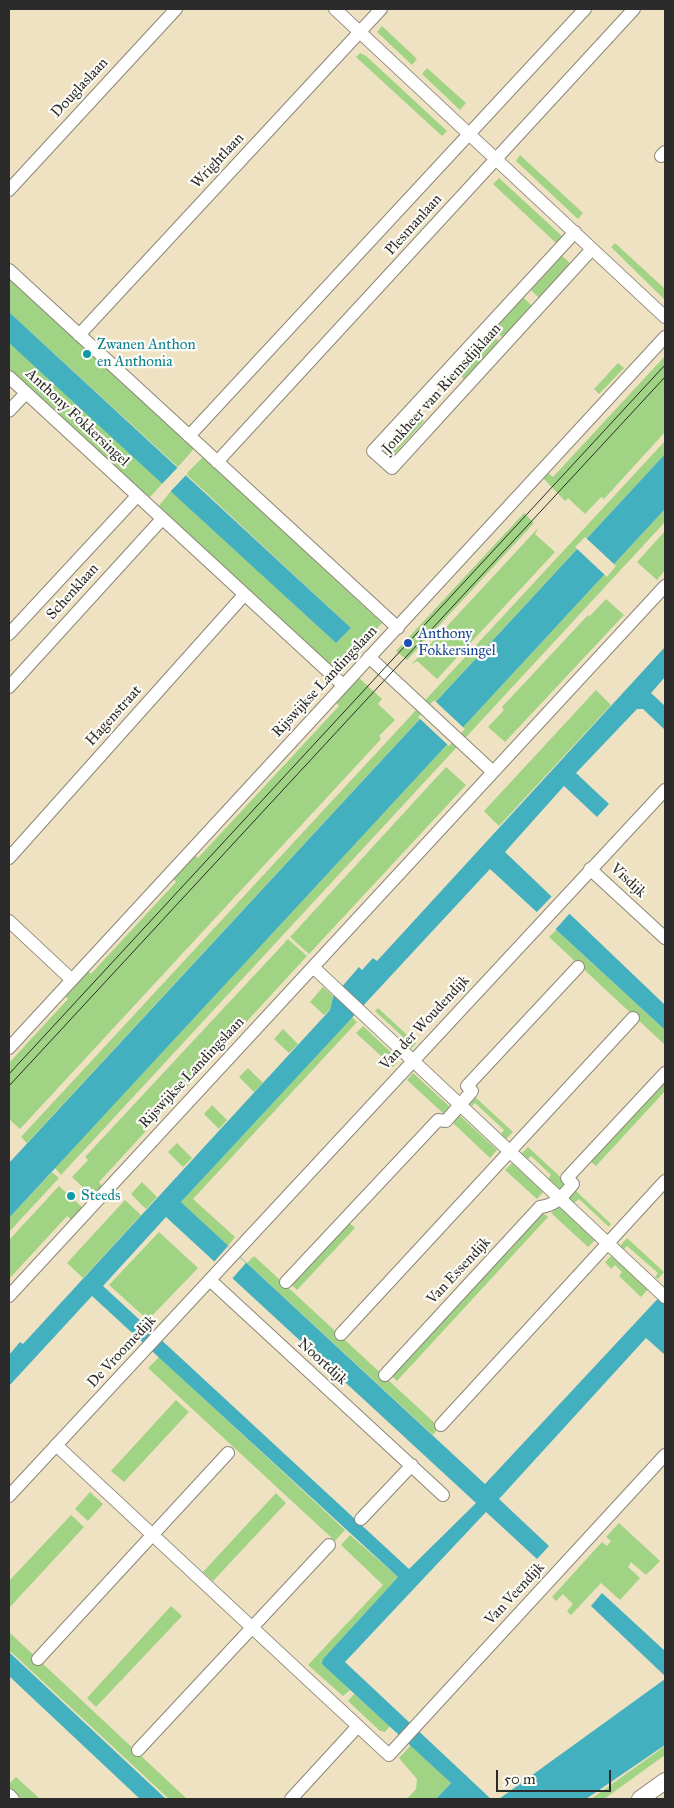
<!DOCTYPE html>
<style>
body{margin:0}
#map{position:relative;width:674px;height:1808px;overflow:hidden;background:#eee2c3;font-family:"IM FELL Great Primer",serif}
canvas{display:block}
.frame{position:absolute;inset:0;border:10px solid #2b2b2b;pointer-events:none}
.scale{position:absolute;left:496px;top:1770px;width:115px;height:22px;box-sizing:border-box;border:2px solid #2b2b2b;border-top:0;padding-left:6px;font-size:15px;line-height:18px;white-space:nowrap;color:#2b2b2b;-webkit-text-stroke:4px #fdfcf7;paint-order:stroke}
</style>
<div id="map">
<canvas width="674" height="1808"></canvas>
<div class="frame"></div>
<div class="scale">50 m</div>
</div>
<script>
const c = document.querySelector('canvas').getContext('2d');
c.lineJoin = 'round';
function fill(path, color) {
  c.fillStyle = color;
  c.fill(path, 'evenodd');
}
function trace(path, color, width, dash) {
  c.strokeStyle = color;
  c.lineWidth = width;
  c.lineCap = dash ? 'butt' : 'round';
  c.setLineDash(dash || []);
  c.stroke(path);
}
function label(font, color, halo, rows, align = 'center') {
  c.font = font + ' "IM FELL Great Primer",serif';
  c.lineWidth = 4.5;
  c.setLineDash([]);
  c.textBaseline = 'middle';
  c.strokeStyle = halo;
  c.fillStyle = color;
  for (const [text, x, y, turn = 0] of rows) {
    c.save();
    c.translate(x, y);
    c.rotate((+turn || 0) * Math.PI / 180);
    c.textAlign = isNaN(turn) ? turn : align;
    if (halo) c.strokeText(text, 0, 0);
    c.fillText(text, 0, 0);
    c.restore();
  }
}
fill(new Path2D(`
 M 382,26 L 417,59 L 412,65 L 377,32 Z
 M 360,53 L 366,56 L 447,131 L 442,136 L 356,57 Z
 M 427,68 L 466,103 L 460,110 L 422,74 Z
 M 520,155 L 583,213 L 578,219 L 516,161 Z
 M 499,178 L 562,236 L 556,243 L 493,184 Z
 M 615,243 L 665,289 L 665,300 L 611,247 Z
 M 562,256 L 571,264 L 539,298 L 531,290 Z
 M 9,277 L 88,350 L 84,354 L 87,358 L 91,353 L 193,447 L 193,450 L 178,467 L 9,312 Z
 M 523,297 L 532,306 L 503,338 L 494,329 Z
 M 490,333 L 499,341 L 464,379 L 455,370 Z
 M 9,343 L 163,483 L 150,497 L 147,498 L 9,370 Z
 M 665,356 L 665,432 L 604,499 L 601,497 L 585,514 L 568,498 L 565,501 L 543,478 L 548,473 L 553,477 Z
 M 618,363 L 624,368 L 599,394 L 594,389 Z
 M 415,413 L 424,421 L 391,458 L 382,450 Z
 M 665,441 L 665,454 L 588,537 L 27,1143 L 21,1137 Z
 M 202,458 L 204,458 L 382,623 L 336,673 L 158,507 L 171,491 L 336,643 L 351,628 L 186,474 Z
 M 665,509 L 665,522 L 61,1175 L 55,1168 Z
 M 524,513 L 534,523 L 407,660 L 396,651 Z
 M 539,527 L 535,534 L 555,552 L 437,679 L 417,661 L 411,665 Z
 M 665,531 L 665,570 L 657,580 L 637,562 Z
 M 606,599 L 624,615 L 505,742 L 488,727 L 504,710 L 502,707 L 588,615 L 590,616 Z
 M 358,677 L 382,699 L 378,704 L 395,720 L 379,736 L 381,739 L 20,1129 L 9,1119 L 9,1063 L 68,999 L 64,995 L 87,970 L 91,974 L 176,882 L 173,878 L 194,855 L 198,858 L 339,706 L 335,702 Z
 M 596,690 L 611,705 L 499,826 L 484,811 Z
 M 446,767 L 466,785 L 309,954 L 290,937 Z
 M 556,930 L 665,1030 L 665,1045 L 549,937 Z
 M 288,939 L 307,956 L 99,1182 L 102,1186 L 93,1197 L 72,1177 L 88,1160 L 85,1157 Z
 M 323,987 L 333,996 L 330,1010 L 324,1015 L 310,1002 Z
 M 378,1008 L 416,1043 L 410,1050 L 400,1041 L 403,1037 L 375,1011 Z
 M 352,1017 L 357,1022 L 193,1199 L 235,1237 L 228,1246 L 181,1202 Z
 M 363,1026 L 397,1058 L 397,1062 L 393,1067 L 356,1033 Z
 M 283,1029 L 298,1044 L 289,1053 L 274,1039 Z
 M 248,1068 L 263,1083 L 254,1092 L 239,1077 Z
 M 413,1073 L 450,1107 L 444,1114 L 407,1080 Z
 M 665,1075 L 665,1091 L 596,1166 L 588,1159 Z
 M 473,1095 L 513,1132 L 506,1139 L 501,1134 L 504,1130 L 475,1103 L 472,1106 L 466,1101 Z
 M 212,1105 L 227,1120 L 219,1129 L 204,1114 Z
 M 458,1114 L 497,1150 L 490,1158 L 452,1122 Z
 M 177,1143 L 192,1158 L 183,1167 L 168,1152 Z
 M 528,1147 L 568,1184 L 562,1191 L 548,1179 L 551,1175 L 531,1156 L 528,1159 L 521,1154 Z
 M 512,1163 L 543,1192 L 537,1199 L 505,1170 Z
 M 52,1172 L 59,1178 L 9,1232 L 9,1218 Z
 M 142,1182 L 157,1197 L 146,1209 L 131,1194 Z
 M 59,1186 L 83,1208 L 72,1220 L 67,1216 L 9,1279 L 9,1240 Z
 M 573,1188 L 611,1224 L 609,1227 L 579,1199 L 574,1203 L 565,1195 Z
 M 125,1200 L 141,1215 L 83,1278 L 67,1263 Z
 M 558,1206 L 595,1240 L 588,1247 L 551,1213 Z
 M 540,1211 L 548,1217 L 397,1381 L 389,1373 Z
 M 347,1221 L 355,1228 L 297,1290 L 290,1283 Z
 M 159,1232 L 198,1268 L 148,1320 L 109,1285 Z
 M 627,1238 L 664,1272 L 658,1279 L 655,1277 L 658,1273 L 627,1246 L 624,1249 L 620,1246 Z
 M 254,1256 L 439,1427 L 433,1435 L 247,1263 Z
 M 611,1256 L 648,1289 L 641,1297 L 619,1276 L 622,1272 L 615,1265 L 611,1269 L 605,1262 Z
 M 159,1357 L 345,1530 L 335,1541 L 148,1368 Z
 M 176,1400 L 189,1412 L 124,1482 L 111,1471 Z
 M 90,1492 L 103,1504 L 88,1521 L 75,1509 Z
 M 276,1493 L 286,1503 L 213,1581 L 203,1572 Z
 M 71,1515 L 84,1527 L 9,1608 L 9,1581 Z
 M 619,1523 L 660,1561 L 646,1575 L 631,1562 L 628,1567 L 640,1578 L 620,1600 L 601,1583 L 571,1615 L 567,1611 L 573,1604 L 563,1594 L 556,1601 L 552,1597 L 602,1542 L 607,1546 L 611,1541 L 606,1537 Z
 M 350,1535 L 398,1577 L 323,1659 L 323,1664 L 350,1690 L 343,1696 L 308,1665 L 383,1585 L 341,1545 Z
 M 171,1606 L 182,1616 L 96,1707 L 87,1698 Z
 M 9,1632 L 187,1799 L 169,1799 L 9,1650 Z
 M 354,1694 L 390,1726 L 385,1732 L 380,1731 L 348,1701 Z
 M 411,1745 L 451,1783 L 436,1799 L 407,1799 L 416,1789 L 417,1779 L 399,1758 Z
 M 665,1746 L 665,1755 L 604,1799 L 591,1799 Z
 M 16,1777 L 40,1799 L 22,1799 L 10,1788 L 10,1783 Z`), '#a0d383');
fill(new Path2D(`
 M 9,312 L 351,628 L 336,643 L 9,343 Z
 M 665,454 L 665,509 L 9,1218 L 9,1163 Z
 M 665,647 L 665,677 L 651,693 L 665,706 L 665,730 L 643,709 L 637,709 L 576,773 L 609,804 L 597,817 L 564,786 L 505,852 L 665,1005 L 665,1030 L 490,869 L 181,1202 L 485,1484 L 665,1291 L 665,1355 L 646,1338 L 499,1499 L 549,1546 L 537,1559 L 486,1512 L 345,1662 L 491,1799 L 436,1799 L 451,1783 L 322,1664 L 323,1659 L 398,1577 L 92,1296 L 9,1386 L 9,1355 L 20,1342 L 23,1344 L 330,1010 L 333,997 L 359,967 L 362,970 L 373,958 L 377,961 ZM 166,1217 L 476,1503 L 409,1569 L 103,1286 Z
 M 602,1593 L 665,1651 L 665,1676 L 591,1606 Z
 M 9,1652 L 166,1799 L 140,1799 L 9,1676 Z
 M 665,1679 L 665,1745 L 586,1799 L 499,1799 Z`), '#43b0c0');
fill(new Path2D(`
 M 180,465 L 188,473 L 169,493 L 161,485 Z
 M 585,537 L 616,566 L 607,577 L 575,547 Z
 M 434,700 L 465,729 L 449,746 L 418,717 Z
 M 553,895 L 571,912 L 554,931 L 535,914 Z
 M 228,1246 L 246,1263 L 231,1280 L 213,1263 Z`), '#eee2c3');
const street = new Path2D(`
 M 335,9 L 665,317
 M 661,156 L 665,152
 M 9,190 L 176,9
 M 575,232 L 373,451 L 392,468 L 592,249
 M 9,270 L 398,628
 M 79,335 L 381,9
 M 9,377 L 343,685
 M 9,411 L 26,393
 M 189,436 L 585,9
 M 217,462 L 634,9
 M 9,634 L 137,496
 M 369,657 L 493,772
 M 9,687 L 162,519
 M 9,858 L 244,595
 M 590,869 L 665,938
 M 9,921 L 72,980
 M 313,967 L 665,1297
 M 9,1048 L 665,337
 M 211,1281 L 443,1495
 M 286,1282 L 438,1120 L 446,1121 L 472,1091 L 467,1086 L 578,967
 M 9,1296 L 665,586
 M 341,1334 L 633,1018
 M 385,1375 L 540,1207 C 556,1205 563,1196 573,1184 L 567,1178 L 665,1073
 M 441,1425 L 665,1181
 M 56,1445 L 389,1755 L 665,1455
 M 9,1496 L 665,790
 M 361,1519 L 412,1465
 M 38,1659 L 228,1453
 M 138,1750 L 329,1545
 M 9,1795 L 13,1799
 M 291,1799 L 358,1726`);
const secondary = new Path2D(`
 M 640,1799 L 665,1781`);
trace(street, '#8c8677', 14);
trace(secondary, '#8c8677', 18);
trace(street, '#fff', 12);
trace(secondary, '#fff', 16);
trace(new Path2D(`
 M 9,1074 L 665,365
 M 9,1086 L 665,377`), '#2b2b2b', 1);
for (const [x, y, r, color] of [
 [87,354,5,"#0f9aa8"],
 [408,643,5,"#1a4fb4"],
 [71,1196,5,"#0f9aa8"]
]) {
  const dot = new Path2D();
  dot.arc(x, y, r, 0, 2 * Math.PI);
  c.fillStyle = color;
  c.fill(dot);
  trace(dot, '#fdfcf7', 2);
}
label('15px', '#2b2b2b', '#fdfcf7', [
 ["Douglaslaan",80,88,-47],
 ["Wrightlaan",218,161,-47],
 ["Plesmanlaan",414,225,-48],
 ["Jonkheer van Riemsdijklaan",442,389,-48],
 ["Anthony Fokkersingel",77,418,43],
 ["Schenklaan",73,592,-48],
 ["Rijswijkse Landingslaan",325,682,-47],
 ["Hagenstraat",114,716,-48],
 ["Visdijk",628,881,43],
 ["Van der Woudendijk",425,1023,-47],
 ["Rijswijkse Landingslaan",192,1073,-47],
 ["Van Essendijk",459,1271,-47],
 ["De Vroomedijk",122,1352,-47],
 ["Noortdijk",322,1362,42],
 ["Van Veendijk",515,1594,-47]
]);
label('15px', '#0d838f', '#fdfcf7', [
 ["Zwanen Anthon",97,345],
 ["en Anthonia",97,362],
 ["Steeds",81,1196]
], 'left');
label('15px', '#164399', '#fdfcf7', [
 ["Anthony",418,634],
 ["Fokkersingel",418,651]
], 'left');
</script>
